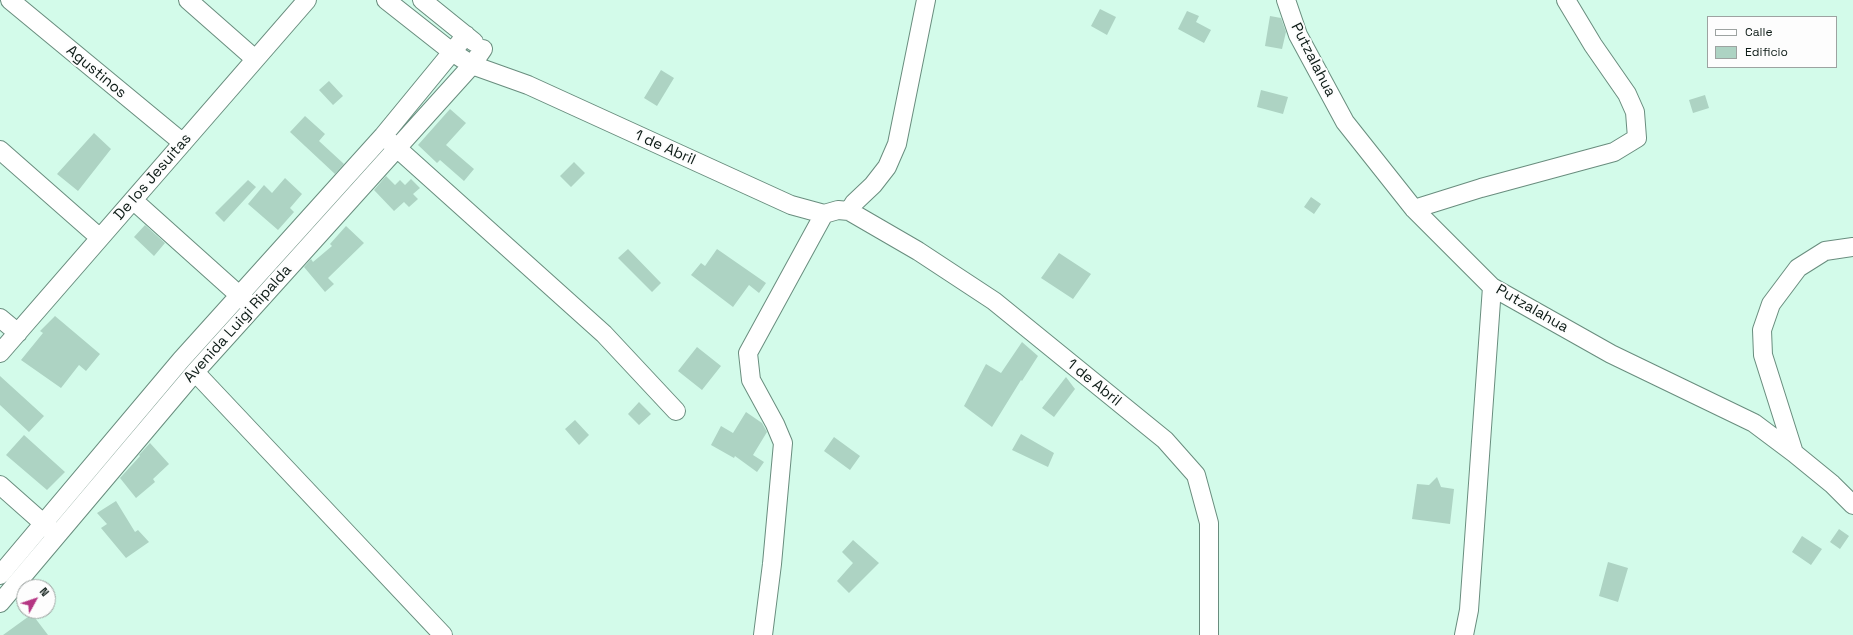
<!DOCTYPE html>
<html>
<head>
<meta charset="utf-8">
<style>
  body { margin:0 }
  #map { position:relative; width:1853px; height:635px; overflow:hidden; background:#d3fbea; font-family:"Space Grotesk",sans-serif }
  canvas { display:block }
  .legend { position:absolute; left:1707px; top:16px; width:130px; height:52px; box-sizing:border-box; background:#fdfdfd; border:1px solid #9da3a1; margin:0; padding:5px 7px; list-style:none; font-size:12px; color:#0d1b16 }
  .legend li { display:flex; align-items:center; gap:8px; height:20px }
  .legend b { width:20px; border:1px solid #9da3a1 }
  .north { position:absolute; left:16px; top:579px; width:40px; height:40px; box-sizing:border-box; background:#fdfdfd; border:1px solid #9da3a1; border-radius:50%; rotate:50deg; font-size:11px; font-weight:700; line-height:16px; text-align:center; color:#0d1b16 }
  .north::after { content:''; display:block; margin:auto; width:14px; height:18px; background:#b53683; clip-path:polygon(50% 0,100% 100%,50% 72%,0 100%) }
</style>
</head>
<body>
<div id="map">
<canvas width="1853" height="635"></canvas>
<ul class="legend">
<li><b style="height:5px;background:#fff"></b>Calle</li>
<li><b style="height:11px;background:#add3c3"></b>Edificio</li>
</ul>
<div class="north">N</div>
</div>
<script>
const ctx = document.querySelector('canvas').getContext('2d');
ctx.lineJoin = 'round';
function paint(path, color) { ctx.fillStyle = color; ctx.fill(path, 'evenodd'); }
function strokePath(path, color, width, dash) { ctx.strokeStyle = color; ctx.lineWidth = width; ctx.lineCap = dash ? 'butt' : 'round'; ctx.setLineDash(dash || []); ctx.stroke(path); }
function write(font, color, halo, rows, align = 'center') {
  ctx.font = font + ' "Space Grotesk",sans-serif'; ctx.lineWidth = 4; ctx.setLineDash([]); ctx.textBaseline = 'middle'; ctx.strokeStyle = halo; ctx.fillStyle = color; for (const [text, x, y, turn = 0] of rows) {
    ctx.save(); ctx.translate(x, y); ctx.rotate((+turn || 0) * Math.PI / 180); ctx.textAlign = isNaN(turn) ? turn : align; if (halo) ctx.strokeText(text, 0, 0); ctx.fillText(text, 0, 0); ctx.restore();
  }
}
paint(new Path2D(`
  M1100 9 1116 17 1107 35 1091 26Z
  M1187 11 1199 16 1196 22 1211 30 1204 43 1178 29Z
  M1270 16 1281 18 1286 32 1282 49 1265 46Z
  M661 70 674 78 657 106 644 98Z
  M329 81 343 96 333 105 319 90Z
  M1261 90 1288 97 1283 114 1257 107Z
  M1705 95 1709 108 1693 113 1689 100Z
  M450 109 466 123 446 145 474 169 464 181 440 160 437 163 418 145Z
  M305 116 325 134 319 141 344 164 335 174 290 132Z
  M94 133 111 149 78 191 57 174Z
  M574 162 585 173 571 187 560 176Z
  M386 176 395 185 400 180 405 185 411 179 420 188 413 194 418 199 409 207 404 202 394 211 374 190Z
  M285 178 302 194 290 208 294 212 278 230 248 204 264 185 272 193Z
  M248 180 256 187 224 222 215 213Z
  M1311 197 1321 204 1314 214 1304 207Z
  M145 225 165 243 154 256 134 237Z
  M346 226 364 243 328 278 334 284 325 292 304 267 311 259 313 262 332 246 330 244Z
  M628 249 661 283 652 292 618 258Z
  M717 249 766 283 759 293 749 285 733 307 691 275 701 263 705 266Z
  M1059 253 1091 274 1073 299 1041 278Z
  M55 316 100 354 86 371 79 365 61 388 21 360 43 333 40 331Z
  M1022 342 1038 356 1022 381 1021 380 992 427 964 406 986 364 1001 373Z
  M697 347 721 366 702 390 678 371Z
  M0 376 44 416 29 432 0 405Z
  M1066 377 1075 389 1054 417 1042 408Z
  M639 402 651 414 639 425 628 414Z
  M746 412 762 423 767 432 753 455 764 462 757 472 735 456 734 458 711 445 721 426 733 433Z
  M575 420 589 435 579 445 565 429Z
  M1021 434 1054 453 1048 467 1012 450Z
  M24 435 65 472 47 490 6 455Z
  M834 437 860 456 850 470 824 451Z
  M150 443 169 464 153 479 155 482 136 498 120 478 140 456 139 455Z
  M1437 477 1441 487 1454 489 1450 524 1412 519 1417 484 1429 485Z
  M116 501 135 532 138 530 149 542 126 558 101 528 107 524 97 513Z
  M1839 529 1849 536 1840 549 1830 542Z
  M1802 536 1822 549 1811 565 1792 552Z
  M853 540 879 563 849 593 837 581 853 563 842 552Z
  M1608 562 1628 568 1618 602 1599 596Z
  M32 614 48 635H3Z`), '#add3c3');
const minor = new Path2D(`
  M10 0 183 143
  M188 0 255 59
  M386 0 452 52 472 65 528 85 791 205 824 214 838 210 849 211 854 203 873 185 887 167 897 144 926 0
  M422 0 474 42
  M1286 0 1298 35 1345 122 1414 209 1492 287 1611 354 1754 423 1794 453 1832 484 1853 505
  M388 140 604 334 676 411
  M0 150 100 238
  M133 200 249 304
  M1414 209 1481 188 1614 152 1637 138 1635 112 1627 94 1593 45 1566 0
  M849 211 918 251 994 301 1165 440 1196 475 1209 523V635
  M0 318 18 333
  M0 353 307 0
  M195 372 443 635
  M1794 453 1763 355 1762 330 1771 304 1798 268 1825 251 1853 247
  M0 485 52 531
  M0 575 181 360 383 136 466 35
  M0 603 195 372 472 65 483 49
  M763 635 772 564 783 443 775 424 751 380 748 353 824 214
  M1464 635 1469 610 1492 287`);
strokePath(minor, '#698d7e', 20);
strokePath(minor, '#fff', 18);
write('15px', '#0d1b16', '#fdfdfd', [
  ["Putzalahua",1313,60,63],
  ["Agustinos",96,72,40],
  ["1 de Abril",665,148,24],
  ["De los Jesuitas",153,177,-49],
  ["Putzalahua",1532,309,30],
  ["Avenida Luigi Ripalda",238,324,-48],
  ["1 de Abril",1094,383,39]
]);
</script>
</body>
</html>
